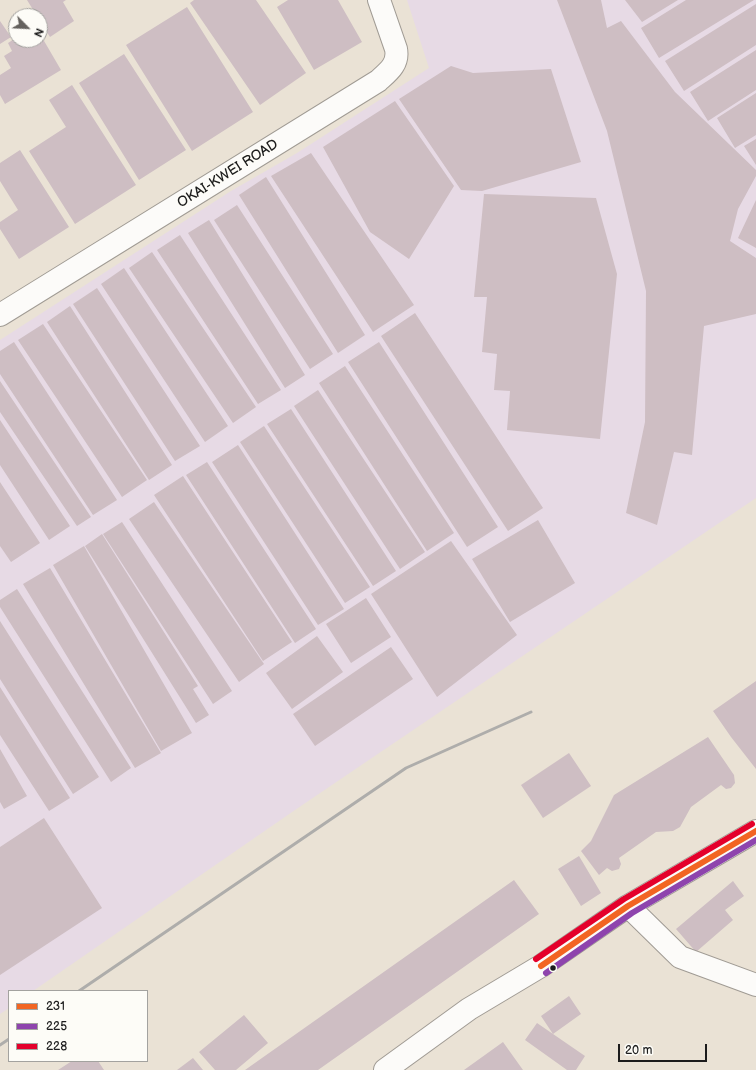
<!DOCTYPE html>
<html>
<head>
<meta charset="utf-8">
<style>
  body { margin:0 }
  #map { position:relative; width:756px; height:1070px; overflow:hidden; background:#eae2d5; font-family:"Balsamiq Sans",sans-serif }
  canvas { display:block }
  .legend { position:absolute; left:8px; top:990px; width:140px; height:72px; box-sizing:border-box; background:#fdfcf7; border:1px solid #a3a29f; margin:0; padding:5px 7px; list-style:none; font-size:12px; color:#1c1c1c }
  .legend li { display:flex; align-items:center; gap:8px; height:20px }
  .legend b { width:20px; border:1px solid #a3a29f }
  .north { position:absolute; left:8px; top:8px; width:40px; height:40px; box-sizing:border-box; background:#fdfcf7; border:1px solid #a3a29f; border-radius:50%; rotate:114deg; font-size:11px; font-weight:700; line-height:16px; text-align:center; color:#1c1c1c }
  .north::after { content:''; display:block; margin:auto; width:14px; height:18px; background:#64615d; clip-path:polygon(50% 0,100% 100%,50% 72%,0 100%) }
  .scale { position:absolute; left:618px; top:1044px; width:89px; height:18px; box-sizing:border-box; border:2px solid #1c1c1c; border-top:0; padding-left:5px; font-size:12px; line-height:14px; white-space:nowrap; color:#1c1c1c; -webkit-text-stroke:3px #fdfcf7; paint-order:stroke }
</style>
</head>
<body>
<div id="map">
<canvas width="756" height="1070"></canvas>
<ul class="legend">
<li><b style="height:5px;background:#f26522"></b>231</li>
<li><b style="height:5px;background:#8e44ad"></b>225</li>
<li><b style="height:5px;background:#e4002b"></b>228</li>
</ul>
<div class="north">N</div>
<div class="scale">20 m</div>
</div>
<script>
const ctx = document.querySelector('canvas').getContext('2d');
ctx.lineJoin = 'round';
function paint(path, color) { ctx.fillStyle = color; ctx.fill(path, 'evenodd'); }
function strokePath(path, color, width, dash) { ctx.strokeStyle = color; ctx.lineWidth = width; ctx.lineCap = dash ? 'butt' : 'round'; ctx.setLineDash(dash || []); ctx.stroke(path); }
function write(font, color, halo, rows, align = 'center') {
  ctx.font = font + ' "Balsamiq Sans",sans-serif'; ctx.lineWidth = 3; ctx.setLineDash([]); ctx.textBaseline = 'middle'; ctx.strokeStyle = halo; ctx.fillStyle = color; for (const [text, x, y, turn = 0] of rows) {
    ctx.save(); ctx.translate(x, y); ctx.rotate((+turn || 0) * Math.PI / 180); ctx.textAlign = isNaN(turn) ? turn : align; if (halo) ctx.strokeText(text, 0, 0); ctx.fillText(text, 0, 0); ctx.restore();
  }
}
paint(new Path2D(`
  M407 0H756V498L295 810 33 991H9V1008L0 1014V340L231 191 297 153 429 68Z`), '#e7dae5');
paint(new Path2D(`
  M27 0H66L63 2 74 21 50 37 40 21V16H37Z
  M194 0H256L306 73 260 105 190 3Z
  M288 0H338L362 42 314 70 277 7Z
  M557 0H601L607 28 621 21 675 92 756 170V176L738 209 730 241 756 258V314L704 326 692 455 674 452 657 525 626 513 645 422 646 291 607 131Z
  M625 0H678L642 22Z
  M686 0H754L659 58 641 28Z
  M756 4V45L684 91 665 61Z
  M187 7 253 112 192 151 126 45Z
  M0 21 11 37 0 44Z
  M40 34 61 70 5 104 0 95V75L11 68 4 56 12 51 8 43 16 38V40H40Z
  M756 50V90L708 121 690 92Z
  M124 54 186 150 139 180 79 83Z
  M451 66 473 73 551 69 581 162 482 191 461 190 399 99Z
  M72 85 136 185 75 224 29 151 66 127 49 100Z
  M756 93V135L735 148 717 118Z
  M395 101 454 186 409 259 370 232 323 147Z
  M756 139V165L744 146Z
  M20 150 69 227 19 259 0 229V222L18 210 0 181V163Z
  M311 153 414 305 373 332 271 176Z
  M266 177 365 335 338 353 239 195Z
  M484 194 596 198 617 274 600 439 507 430 510 391 494 390 497 354 482 352 487 297H474Z
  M756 200V248L738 238Z
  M237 205 333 354 310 369 214 220Z
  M209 220 305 375 285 388 188 233Z
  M180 235 281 390 258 404 157 250Z
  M152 252 256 407 233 423 129 268Z
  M124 268 228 426 205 442 101 284Z
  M97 288 200 446 175 461 73 304Z
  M70 306 172 465 149 480 47 322Z
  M415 313 543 508 508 531 381 336Z
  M43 324 147 480 122 497 18 340Z
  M14 342 117 500 93 515 0 374V351Z
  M379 342 498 527 467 547 348 362Z
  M345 366 454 533 427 551 319 383Z
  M0 381 91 517 77 526 0 412Z
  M318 390 425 552 400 569 294 406Z
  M291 409 396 571 373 586 267 424Z
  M0 420 70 526 49 540 0 465Z
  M264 426 370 587 345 603 240 442Z
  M238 445 344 609 318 625 212 462Z
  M207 462 316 629 295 643 186 475Z
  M183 476 292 642 263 661 154 495Z
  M0 482 40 543 11 562 0 546Z
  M154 502 264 664 239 682 129 519Z
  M538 520 575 583 510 622 472 559Z
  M122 522 232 691 213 704 103 534Z
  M102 534 198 686 193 689 209 715 196 723 85 546Z
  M451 541 517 635 437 697 371 594Z
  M84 546 192 733 161 751 53 565Z
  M50 568 161 753 135 768 23 584Z
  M17 589 131 768 111 782 0 607V600Z
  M366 598 391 637 351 663 326 624Z
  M0 621 99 777 73 794 0 679Z
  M317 636 343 672 292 709 266 673Z
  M391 647 413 679 315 746 293 714Z
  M756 681V769L731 737 713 711Z
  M0 687 70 798 49 811 0 735Z
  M708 737 734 775 735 783 731 788 726 789 721 785 691 807 680 827 673 831 656 832 619 858 621 864 619 869 612 871 607 868 599 875 581 851 591 841 614 795Z
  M0 749 27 796 4 809 0 802Z
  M569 753 591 786 543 818 521 785Z
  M44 818 102 908 0 975V847Z
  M579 856 601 893 581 906 558 869Z
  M514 880 539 914 318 1070H245Z
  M733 881 744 896 725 910 733 920 696 952 676 929Z
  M569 996 581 1014 553 1034 541 1016Z
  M244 1015 268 1043 236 1070H215L199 1052Z
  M537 1023 585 1056 576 1070H567L525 1040Z
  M503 1042 523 1070H464Z
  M193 1058 203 1070H177Z
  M72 1061H98L104 1070H58Z`), '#cebec3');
const minor = new Path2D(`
  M0 315 378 81C388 72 399 64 396 49L379 0
  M628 906 680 957 756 985
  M385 1070 469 1009 541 966 628 906 756 831`);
strokePath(minor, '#a09b94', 24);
strokePath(minor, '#fcfbf9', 22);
strokePath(new Path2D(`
  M79 991 406 768 531 712
  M0 1045 9 1039`), '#aeadab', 3);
strokePath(new Path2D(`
  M541 966 628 906 756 831`), '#f26522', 6);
strokePath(new Path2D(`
  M546 973 632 913 756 840`), '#8e44ad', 6);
strokePath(new Path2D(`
  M536 959 624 899 752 824`), '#e4002b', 6);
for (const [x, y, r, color] of [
  [553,968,3.5,"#1c1c1c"]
]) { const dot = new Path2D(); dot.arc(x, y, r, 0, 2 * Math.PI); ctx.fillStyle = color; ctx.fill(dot); strokePath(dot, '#fdfcf7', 1.5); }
write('14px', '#1c1c1c', '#fdfcf7', [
  ["OKAI-KWEI ROAD",228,174,-32]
]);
</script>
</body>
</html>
